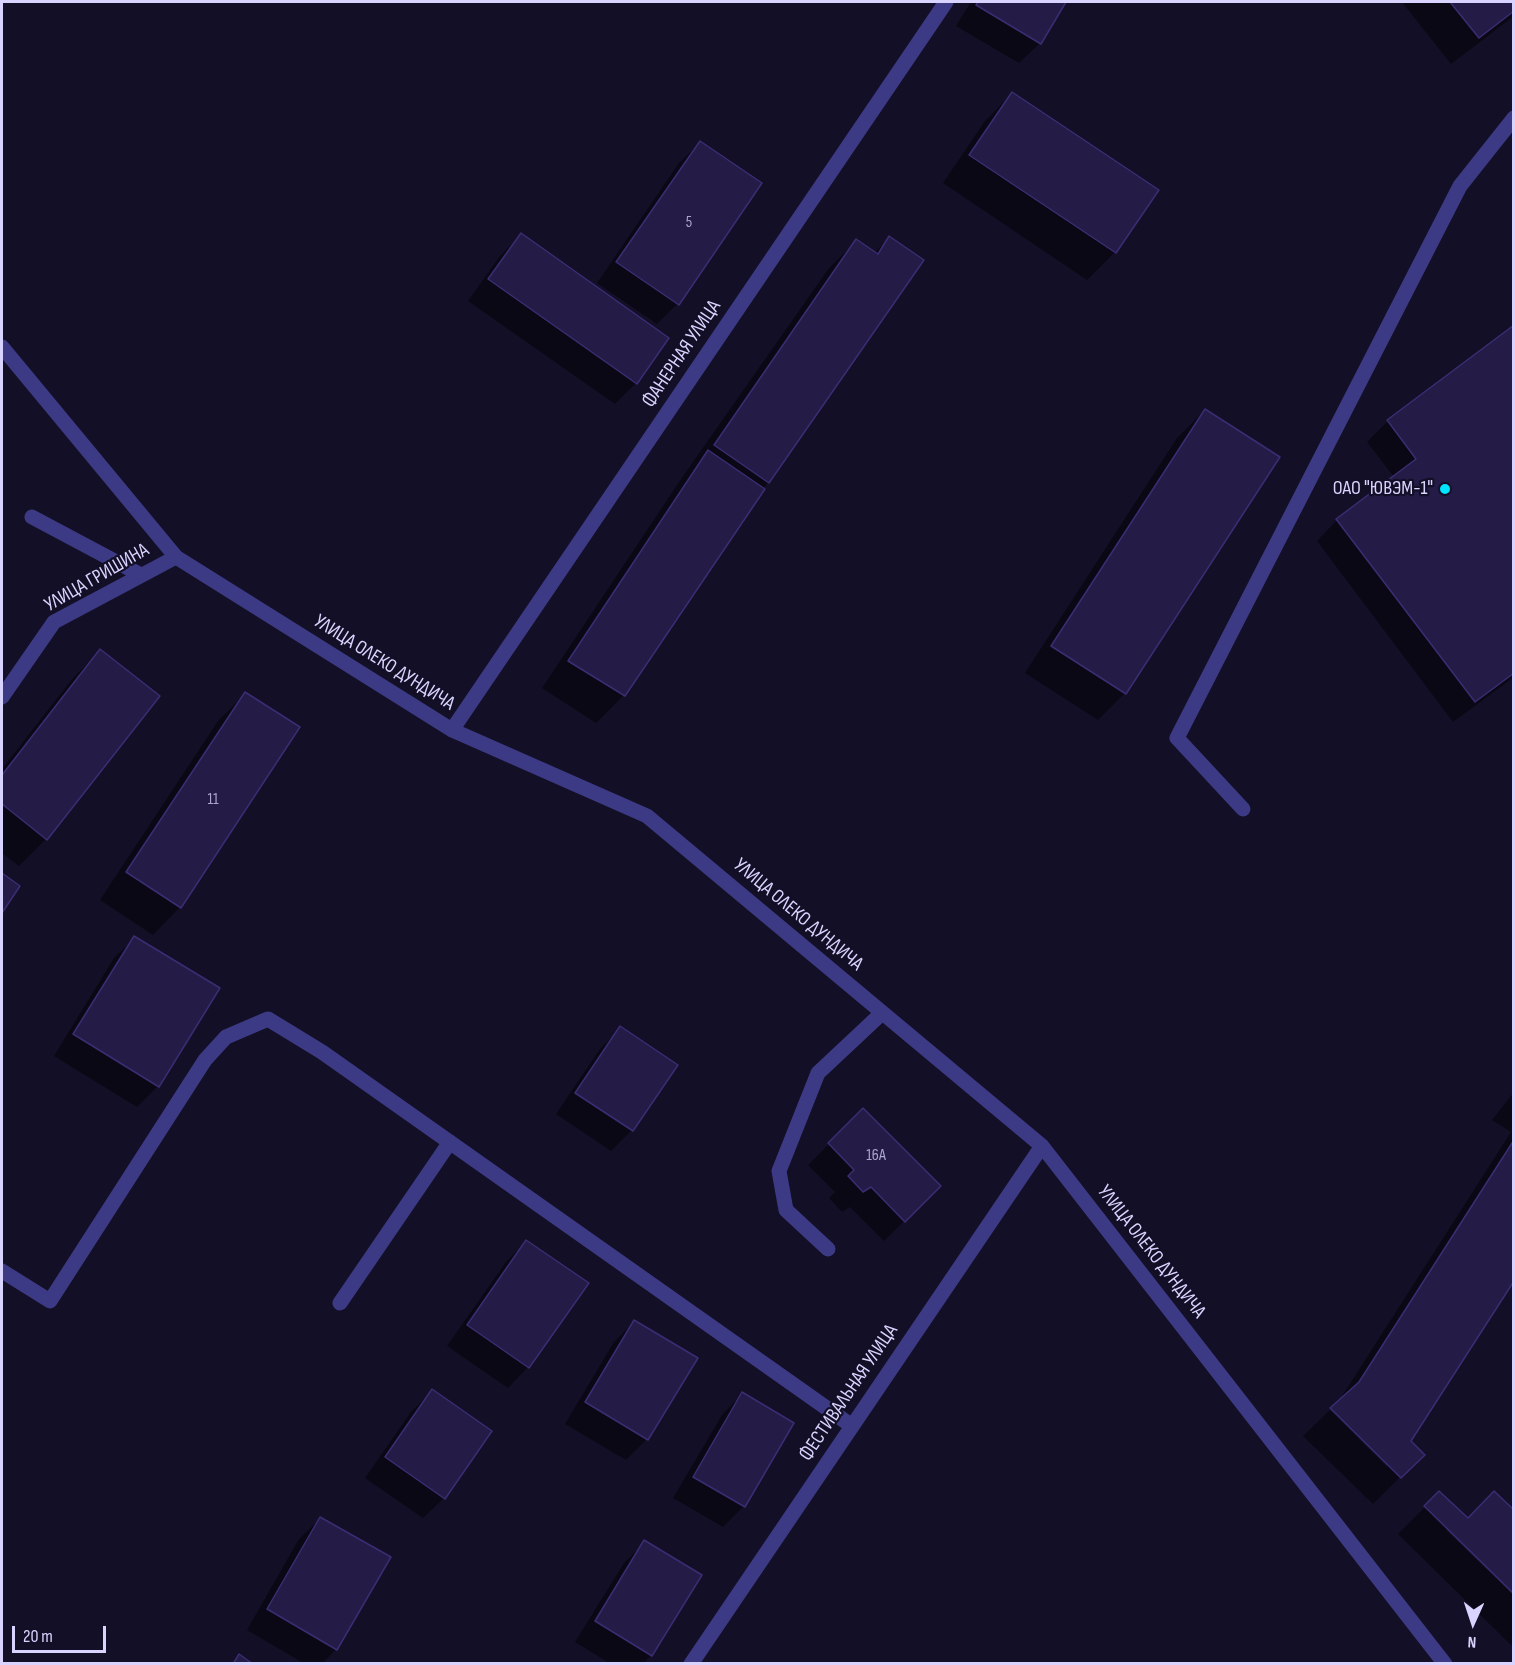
<!DOCTYPE html>
<html>
<head>
<meta charset="utf-8">
<style>
  body { margin:0 }
  #map { position:relative; width:1515px; height:1665px; overflow:hidden; background:#130f26; font-family:"Sofia Sans Condensed",sans-serif }
  canvas { display:block }
  .frame { position:absolute; inset:0; border:3px solid #d9d4ff; pointer-events:none }
  .north { position:absolute; left:1443px; top:1593px; width:60px; height:60px; -webkit-text-stroke:4px #130f26; paint-order:stroke; rotate:183deg; font-size:16px; font-weight:700; line-height:24px; text-align:center; color:#d9d4ff }
  .north::after { content:''; display:block; margin:auto; width:21px; height:27px; background:#d9d4ff; clip-path:polygon(50% 0,100% 100%,50% 72%,0 100%) }
  .scale { position:absolute; left:12px; top:1626px; width:94px; height:27px; box-sizing:border-box; border:3px solid #d9d4ff; border-top:0; padding-left:8px; font-size:18px; line-height:21px; white-space:nowrap; color:#d9d4ff; -webkit-text-stroke:4px #130f26; paint-order:stroke }
</style>
</head>
<body>
<div id="map">
<canvas width="1515" height="1665"></canvas>
<div class="frame"></div>
<div class="north">N</div>
<div class="scale">20 m</div>
</div>
<script>
const ctx = document.querySelector('canvas').getContext('2d');
ctx.lineJoin = 'round';
function paint(path, color) { ctx.fillStyle = color; ctx.fill(path, 'evenodd'); }
function strokePath(path, color, width, dash) { ctx.strokeStyle = color; ctx.lineWidth = width; ctx.lineCap = dash ? 'butt' : 'round'; ctx.setLineDash(dash || []); ctx.stroke(path); }
function write(font, color, halo, rows, align = 'center') {
  ctx.font = font + ' "Sofia Sans Condensed",sans-serif'; ctx.lineWidth = 4.5; ctx.setLineDash([]); ctx.textBaseline = 'middle'; ctx.strokeStyle = halo; ctx.fillStyle = color; for (const [text, x, y, turn = 0] of rows) {
    ctx.save(); ctx.translate(x, y); ctx.rotate((+turn || 0) * Math.PI / 180); ctx.textAlign = isNaN(turn) ? turn : align; if (halo) ctx.strokeText(text, 0, 0); ctx.fillText(text, 0, 0); ctx.restore();
  }
}
paint(new Path2D(`
  M971 2H1064L1040 43 1019 63 956 26Z
  M1402 2H1514V16L1451 64Z
  M1012 94 1157 191 1115 252 1087 280 943 183 985 121Z
  M700 143 677 304 657 324 597 283 679 163Z
  M521 235 636 383 615 404 468 301 500 256Z
  M890 238 768 482 624 695 596 723 542 688 681 479 829 268 857 241 874 253Z
  M1514 327V677L1453 722 1317 541 1337 520 1394 477 1367 442 1388 421Z
  M1205 410 1125 693 1098 720 1025 673 1177 438Z
  M100 651 46 839 19 866 2 853V769L73 678Z
  M245 694 180 907 153 935 100 900 218 721Z
  M135 938 158 1086 137 1107 54 1056 114 958Z
  M621 1028 675 1065 632 1130 611 1151 556 1114 600 1049Z
  M1514 1092V1279L1409 1441 1422 1455 1373 1504 1303 1436 1330 1410 1387 1467V1463L1337 1404 1511 1132 1492 1120Z
  M863 1110 939 1186 884 1241 850 1207 842 1212 829 1198 835 1192 808 1165Z
  M527 1241 528 1367 508 1388 447 1346 506 1262Z
  M634 1322 647 1439 626 1460 565 1424 614 1342Z
  M432 1391 444 1498 423 1518 365 1478 411 1412Z
  M742 1394 744 1506 723 1527 673 1498 722 1415Z
  M1439 1493 1467 1520 1514 1512 1446 1530 1514 1596V1648L1398 1534Z
  M320 1519 336 1649 322 1664H305L247 1630 299 1539Z
  M645 1542 651 1655 643 1664H611L575 1642 624 1563Z`), '#0007');
const building = new Path2D(`
  M978 2H1066L1041 44 976 5Z
  M1450 2H1514V11L1479 38Z
  M1012 92 1159 190 1116 253 969 155Z
  M700 141 762 183 679 305 616 262Z
  M521 233 669 338 637 384 488 279Z
  M889 236 924 260 769 483 714 445 856 239 878 254Z
  M1514 325V673L1475 702 1336 519 1416 459 1387 420Z
  M1205 409 1280 457 1126 694 1051 646Z
  M708 450 765 489 625 696 568 661Z
  M100 649 160 696 47 840 2 804V775Z
  M245 692 300 727 181 908 126 872Z
  M2 873 20 886 2 913Z
  M134 936 220 988 159 1087 73 1034Z
  M620 1026 678 1065 633 1131 575 1093Z
  M863 1108 941 1186 905 1222 871 1187 863 1192 848 1176 854 1170 828 1143Z
  M1514 1140V1281L1411 1441 1425 1455 1401 1478 1330 1408 1359 1382Z
  M526 1240 589 1283 529 1368 467 1325Z
  M634 1320 698 1358 648 1440 585 1402Z
  M432 1389 492 1431 445 1499 385 1457Z
  M742 1392 794 1423 745 1507 693 1477Z
  M1439 1491 1468 1518 1494 1491 1514 1510V1594L1424 1506Z
  M320 1517 391 1557 337 1650 267 1609Z
  M644 1540 702 1575 652 1656 595 1621Z
  M239 1654 253 1664H233Z`);
paint(building, '#241b47');
strokePath(building, '#3b2d73', 1.5);
strokePath(new Path2D(`
  M2 347 176 557 452 730 647 816 1042 1146 1445 1664
  M32 517 141 575
  M2 697 54 622 176 557
  M452 730 946 2
  M1243 809 1177 738 1460 186 1514 118
  M828 1249 786 1210 779 1171 818 1073 882 1013
  M2 1271 50 1301 205 1060 226 1037 268 1019 322 1052 852 1426
  M340 1303 450 1142
  M691 1664 1042 1146`), '#3d3a85', 15);
for (const [x, y, r, color] of [
  [1445,489,6,"#00e5ff"]
]) { const dot = new Path2D(); dot.arc(x, y, r, 0, 2 * Math.PI); ctx.fillStyle = color; ctx.fill(dot); strokePath(dot, '#130f26', 2); }
write('16px', '#aca6d1', null, [
  ["5",689,223],
  ["11",213,800],
  ["16А",876,1156]
]);
write('20px', '#d9d4ff', '#130f26', [
  ["ФАНЕРНАЯ УЛИЦА",682,354,-56],
  ["УЛИЦА ГРИШИНА",97,578,-30],
  ["УЛИЦА ОЛЕКО ДУНДИЧА",384,663,32],
  ["УЛИЦА ОЛЕКО ДУНДИЧА",798,915,40],
  ["УЛИЦА ОЛЕКО ДУНДИЧА",1151,1252,52],
  ["ФЕСТИВАЛЬНАЯ УЛИЦА",849,1393,-56]
]);
write('20px', '#d9d4ff', '#130f26', [
  ["ОАО \"ЮВЭМ-1\"",1433,489]
], 'right');
</script>
</body>
</html>
